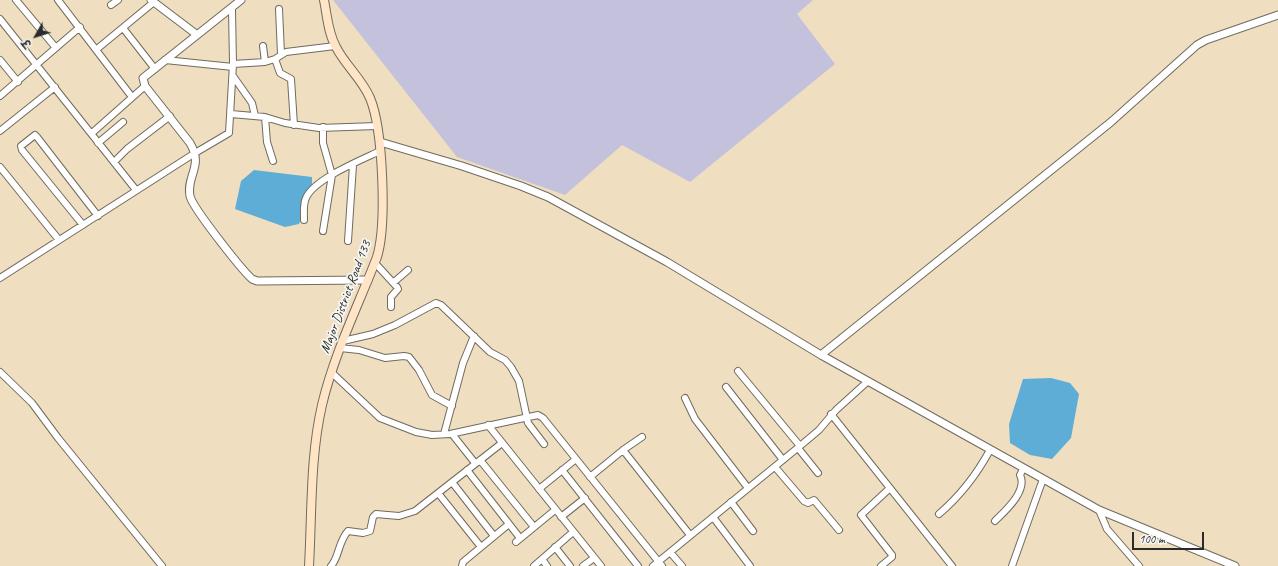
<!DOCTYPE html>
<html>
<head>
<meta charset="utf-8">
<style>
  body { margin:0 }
  #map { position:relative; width:1278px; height:566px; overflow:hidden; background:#efdfc0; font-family:Caveat,"Playpen Sans Deva",sans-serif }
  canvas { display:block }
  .north { position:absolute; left:16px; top:16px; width:40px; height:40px; -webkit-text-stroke:3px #f6f6f2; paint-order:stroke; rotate:231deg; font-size:11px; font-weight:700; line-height:16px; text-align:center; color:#2b2b2b }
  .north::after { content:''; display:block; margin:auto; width:14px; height:18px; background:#2b2b2b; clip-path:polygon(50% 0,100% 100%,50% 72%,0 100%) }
  .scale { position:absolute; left:1132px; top:532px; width:72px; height:18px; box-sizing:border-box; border:2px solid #2b2b2b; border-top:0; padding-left:5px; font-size:12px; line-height:14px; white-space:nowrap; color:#2b2b2b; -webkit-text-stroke:3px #f6f6f2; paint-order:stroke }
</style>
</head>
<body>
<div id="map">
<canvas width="1278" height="566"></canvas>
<div class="north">उ</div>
<div class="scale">100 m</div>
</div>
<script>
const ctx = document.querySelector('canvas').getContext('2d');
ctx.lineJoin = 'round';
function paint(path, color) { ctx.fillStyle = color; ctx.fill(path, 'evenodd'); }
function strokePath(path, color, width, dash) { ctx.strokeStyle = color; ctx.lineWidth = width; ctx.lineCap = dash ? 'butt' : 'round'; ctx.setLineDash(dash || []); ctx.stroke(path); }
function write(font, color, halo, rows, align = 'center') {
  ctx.font = font + ' Caveat,sans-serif'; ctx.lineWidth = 3.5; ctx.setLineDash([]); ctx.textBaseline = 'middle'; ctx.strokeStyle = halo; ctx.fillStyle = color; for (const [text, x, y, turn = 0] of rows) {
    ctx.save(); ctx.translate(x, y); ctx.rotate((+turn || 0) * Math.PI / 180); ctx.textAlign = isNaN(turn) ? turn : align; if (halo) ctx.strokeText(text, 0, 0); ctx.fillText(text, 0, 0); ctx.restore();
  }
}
paint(new Path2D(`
  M333 0H813L797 14 835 64 690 182 622 145 565 195 457 157Z`), '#c3c1db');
paint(new Path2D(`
  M254 170 312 177V189L299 224 285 227 235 209 241 181Z
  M1051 378 1070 383 1079 394 1071 438 1052 459 1030 455 1010 443 1009 424 1023 379Z`), '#5dadd7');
const minor = new Path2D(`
  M16 0 56 48
  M58 0 132 97
  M111 5 118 0
  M279 9 281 54
  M0 19 136 190
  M123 28 155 69
  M263 46 265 62
  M97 49 154 2
  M275 59 280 73 291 79 294 125
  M0 60 18 82
  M165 60 233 67
  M233 64 265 62 275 59 286 52 335 46
  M233 76 252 103 255 116
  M0 96 80 27
  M231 114 265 117 267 142 273 161
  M265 117 285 123 319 128 377 126
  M0 131 55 87
  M92 133 145 86
  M98 143 123 122
  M114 162 127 149 170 116
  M0 167 59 240
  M304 220C304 213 303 204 306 198 314 179 361 160 380 151
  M83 225 22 150 21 146 35 135 37 137 98 216
  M323 231 332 175 323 143V127
  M348 241 353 165
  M375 263 397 287 398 289 391 297V307
  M0 278 195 153 229 133 233 64 232 10
  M394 282 408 270
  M343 341 373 334 395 325 436 303 441 305 490 352 505 360 511 367 519 381 528 423 544 444
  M340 348 359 350 385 358 404 356 409 357 419 370 432 395 452 406
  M738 371 800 446
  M0 372 32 403 58 438 162 566
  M331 372 380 418 416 432 432 435 450 434 538 415 543 418 576 459
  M726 387 783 460
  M685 398 695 419 748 488
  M831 414 952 566
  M488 425 601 566
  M444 434 463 363 474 336
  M452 434 475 463
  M798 448 818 473
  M623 450 690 535
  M480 460 534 527
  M775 467 804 501 808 503 814 500 839 530
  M467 470 520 538
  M562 470 638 566
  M590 477 623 450 642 437
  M452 482 494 536
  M539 489 576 459 662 566
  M438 493 481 547
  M731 502 753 531
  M1099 510 1107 529 1139 566
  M939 514C960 496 977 474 990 450
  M561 517 585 498
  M713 517 750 566
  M995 521C1005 511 1028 491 1020 475L1023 469
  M516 542 555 510
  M555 547 570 566
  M670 552 682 566
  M542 559 547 566
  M331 566C339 558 338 542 348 531L363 533 370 531 373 517 376 514 399 516 415 511 502 443
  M462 566 463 562 509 524
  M534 566 573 532
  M583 566 594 558
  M653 566 800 446 819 430 836 410 867 382
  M881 566 892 557V555L861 515 890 488
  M1012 566 1043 479`);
const tertiary = new Path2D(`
  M151 0 196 34
  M241 0 143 78 145 86 190 143C204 167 186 175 190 196 192 207 241 269 252 279L257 281 368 280
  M380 142 462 166 521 186 548 197 667 262 821 355 1099 510 1235 566
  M821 355 1111 122 1197 45 1206 40 1278 15`);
const secondary = new Path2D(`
  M309 566C312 513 310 457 322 405 334 354 358 306 377 257 387 224 383 129 370 98 362 79 345 65 336 47 328 33 327 15 324 0`);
strokePath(minor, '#706a5f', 8);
strokePath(tertiary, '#706a5f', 9);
strokePath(secondary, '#706a5f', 10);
strokePath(minor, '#fff', 6);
strokePath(tertiary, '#fff', 7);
strokePath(secondary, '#ffe4c6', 8);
write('14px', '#2b2b2b', '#f6f6f2', [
  ["Major District Road 133",346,297,-69]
]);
</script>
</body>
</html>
